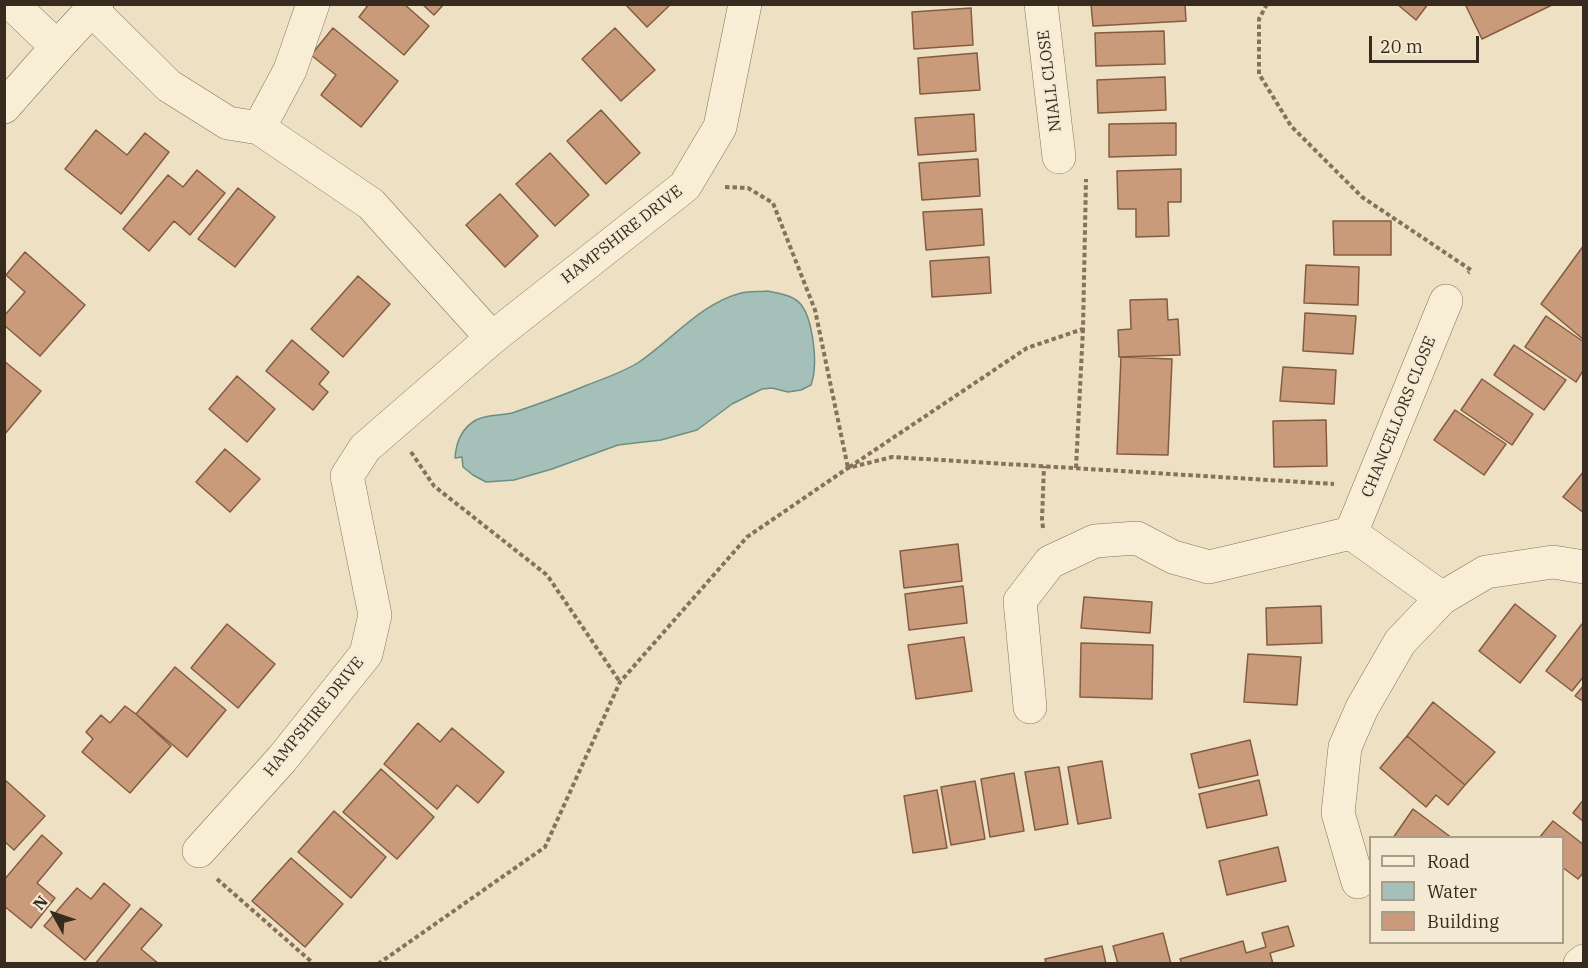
<!DOCTYPE html>
<html>
<head>
<meta charset="utf-8">
<style>
  body { margin:0 }
  #map { position:relative; width:1588px; height:968px; overflow:hidden; background:#ede0c3; font-family:"IBM Plex Serif",serif }
  canvas { display:block }
  .frame { position:absolute; inset:0; border:6px solid #372a1e; pointer-events:none }
  .legend { position:absolute; left:1369px; top:836px; width:195px; height:108px; box-sizing:border-box; background:#f4ead3; border:2px solid #a89d8b; margin:0; padding:8px 10px; list-style:none; font-size:18px; color:#372a1e }
  .legend li { display:flex; align-items:center; gap:12px; height:30px }
  .legend b { width:30px; border:2px solid #a89d8b }
  .north { position:absolute; left:24px; top:884px; width:60px; height:60px; -webkit-text-stroke:4px #f4ead3; paint-order:stroke; rotate:310deg; font-size:16px; font-weight:700; line-height:24px; text-align:center; color:#372a1e }
  .north::after { content:''; display:block; margin:auto; width:21px; height:27px; background:#372a1e; clip-path:polygon(50% 0,100% 100%,50% 72%,0 100%) }
  .scale { position:absolute; left:1369px; top:36px; width:110px; height:27px; box-sizing:border-box; border:3px solid #372a1e; border-top:0; padding-left:8px; font-size:18px; line-height:21px; white-space:nowrap; color:#372a1e; -webkit-text-stroke:4px #f4ead3; paint-order:stroke }
</style>
</head>
<body>
<div id="map">
<canvas width="1588" height="968"></canvas>
<div class="frame"></div>
<ul class="legend">
<li><b style="height:8px;background:#f8eed6"></b>Road</li>
<li><b style="height:16px;background:#a5c0b8"></b>Water</li>
<li><b style="height:16px;background:#ca9b7a"></b>Building</li>
</ul>
<div class="north">N</div>
<div class="scale">20 m</div>
</div>
<script>
const ctx = document.querySelector('canvas').getContext('2d');
ctx.lineJoin = 'round';
function paint(path, color) { ctx.fillStyle = color; ctx.fill(path, 'evenodd'); }
function strokePath(path, color, width, dash) { ctx.strokeStyle = color; ctx.lineWidth = width; ctx.lineCap = dash ? 'butt' : 'round'; ctx.setLineDash(dash || []); ctx.stroke(path); }
function write(font, color, halo, rows, align = 'center') {
  ctx.font = font + ' "IBM Plex Serif",serif'; ctx.lineWidth = 4.5; ctx.setLineDash([]); ctx.textBaseline = 'middle'; ctx.strokeStyle = halo; ctx.fillStyle = color; for (const [text, x, y, turn = 0] of rows) {
    ctx.save(); ctx.translate(x, y); ctx.rotate((+turn || 0) * Math.PI / 180); ctx.textAlign = isNaN(turn) ? turn : align; if (halo) ctx.strokeText(text, 0, 0); ctx.fillText(text, 0, 0); ctx.restore();
  }
}
const water = new Path2D(`
  M768 291C780 294 795 295 802 306 812 319 816 355 814 371 814 376 812 381 811 385L801 390 788 392 772 388 762 389 732 404 697 430 661 440 618 445 552 469 514 480 486 482 473 475 463 467 462 457 455 458C456 443 462 428 476 420 487 414 500 416 512 413 536 405 561 396 585 386 602 379 624 372 639 362 673 339 700 304 741 293 749 291 760 292 768 291Z`);
paint(water, '#a5c0b8');
strokePath(water, '#6c8e85', 1.5);
const building = new Path2D(`
  M369 4H404L429 26 404 55 359 17Z
  M422 4H444L434 15Z
  M625 4H671L647 27Z
  M1091 4H1185L1186 21 1093 26Z
  M1397 4H1428L1416 20Z
  M1465 4H1554L1482 39Z
  M971 8 973 45 914 49 912 12Z
  M333 28 398 81 361 127 321 95 336 75 311 55Z
  M615 28 655 70 621 101 582 59Z
  M1164 31 1165 64 1096 66 1095 33Z
  M977 53 980 90 920 94 918 58Z
  M1165 77 1166 110 1098 113 1097 80Z
  M601 110 640 153 606 184 567 141Z
  M974 114 976 151 918 155 915 118Z
  M1176 123V155L1109 157V124Z
  M96 130 127 155 145 133 169 152 121 214 65 169Z
  M550 153 589 195 555 226 516 184Z
  M978 159 980 196 922 200 919 163Z
  M1181 169V202H1168L1169 236 1136 237V209H1118L1117 171Z
  M197 170 225 193 190 235 174 221 149 251 123 229 168 175 183 187Z
  M238 188 275 217 235 267 198 239Z
  M500 194 538 236 505 267 466 225Z
  M982 209 984 245 926 250 923 212Z
  M1333 221H1391V255H1334Z
  M1584 245V340L1541 304Z
  M25 252 85 305 40 356 4 325V316L25 292 6 275Z
  M989 257 991 293 932 297 930 261Z
  M1306 265 1359 267 1358 305 1304 303Z
  M358 276 390 304 343 357 311 329Z
  M1167 299 1168 320 1178 319 1180 355 1119 357 1118 330 1131 329 1130 300Z
  M1305 313 1356 316 1353 354 1303 351Z
  M1546 316 1584 342V369L1576 382 1525 347Z
  M292 340 329 372 319 384 328 392 313 410 266 371Z
  M1514 345 1566 380 1544 410 1494 375Z
  M1121 357 1172 359 1168 455 1117 454Z
  M4 361 41 391 4 435Z
  M1283 367 1336 370 1334 404 1280 401Z
  M237 376 275 409 247 442 209 409Z
  M1482 379 1533 414 1512 445 1461 410Z
  M1455 410 1506 444 1484 475 1434 440Z
  M1326 420 1327 466 1274 467 1273 421Z
  M225 449 260 479 230 512 196 482Z
  M1584 471V513L1563 497Z
  M958 544 962 581 904 588 900 551Z
  M963 586 967 623 909 630 905 594Z
  M1084 597 1152 602 1150 633 1081 628Z
  M1515 604 1556 636 1520 683 1479 651Z
  M1321 606 1322 643 1267 645 1266 608Z
  M227 624 275 664 238 708 191 668Z
  M1582 624 1584 625V676L1572 691 1546 671Z
  M964 637 972 691 916 699 908 645Z
  M1081 643 1153 645 1152 699 1080 697Z
  M1248 654 1301 657 1297 705 1244 702Z
  M175 667 226 710 187 757 136 714Z
  M1584 685V702L1575 696Z
  M1433 702 1495 752 1465 785 1407 736Z
  M125 706 136 714 171 746 130 793 82 752 93 739 86 732 101 715 110 723Z
  M418 723 440 742 452 728 504 772 478 803 457 785 437 809 384 764Z
  M1407 736 1465 785 1448 805 1436 795 1426 807 1380 768Z
  M1250 740 1258 775 1199 788 1191 754Z
  M1102 761 1111 818 1078 824 1068 767Z
  M1059 767 1068 824 1035 830 1025 772Z
  M381 769 434 817 397 859 343 812Z
  M1014 773 1024 831 990 837 981 779Z
  M4 779 45 816 14 850 4 841Z
  M1259 780 1267 815 1207 828 1199 794Z
  M975 781 985 839 951 845 941 787Z
  M937 790 947 848 913 853 904 796Z
  M1584 799V822L1573 813Z
  M1413 809 1452 838H1393Z
  M334 811 386 857 351 898 298 852Z
  M1553 821 1584 845V872L1578 879 1562 867V838H1539Z
  M42 835 62 853 37 883 55 898 31 928 4 906V880Z
  M1278 847 1286 881 1227 895 1219 861Z
  M291 858 343 904 305 947 252 901Z
  M104 883 130 905 85 960 44 926 77 888 91 899Z
  M141 908 162 925 141 949 159 964H95Z
  M1288 926 1294 946 1270 953 1273 964H1182L1180 959 1243 941 1246 953 1266 947 1262 933Z
  M1163 933 1171 964H1118L1113 946Z
  M1102 946 1106 964H1046L1045 959Z`);
paint(building, '#ca9b7a');
strokePath(building, '#855c41', 1.5);
const street = new Path2D(`
  M12 4 57 47
  M1041 4 1059 157
  M92 10 169 86 228 123 259 128 371 204 492 338
  M259 128 290 70 313 4
  M1442 598 1486 572 1553 562 1584 567
  M1030 707 1020 601 1050 562 1095 541 1137 538 1173 557 1209 567 1351 533
  M199 851 282 759 366 654 375 615 347 476 365 448 492 338 685 186 720 127 745 4
  M1358 882 1338 813 1345 747 1362 708 1400 642 1442 598 1351 533 1446 301
  M1580 964 1584 961`);
const secondary = new Path2D(`
  M4 107 57 47 97 4`);
strokePath(street, '#86725b', 34);
strokePath(secondary, '#68533e', 34);
strokePath(new Path2D(`
  M1267 4 1259 19V74L1291 126 1362 197 1471 270 1468 273
  M725 187 748 188 773 203 815 310 848 468 1027 348 1083 329 1086 179
  M411 452 434 486 547 575 620 682
  M1076 468 1083 329
  M1043 528 1042 519 1044 466
  M217 879 314 964
  M378 964 545 847 620 682 747 537 848 468 892 457 1334 484`), '#86725b', 4, [4.5, 3]);
strokePath(street, '#f8eed6', 33);
strokePath(secondary, '#f8eed6', 33);
write('16px', '#372a1e', '#f4ead3', [
  ["NIALL CLOSE",1050,81,-97],
  ["HAMPSHIRE DRIVE",622,235,-38],
  ["CHANCELLORS CLOSE",1399,417,-68],
  ["HAMPSHIRE DRIVE",314,717,-51]
]);
</script>
</body>
</html>
